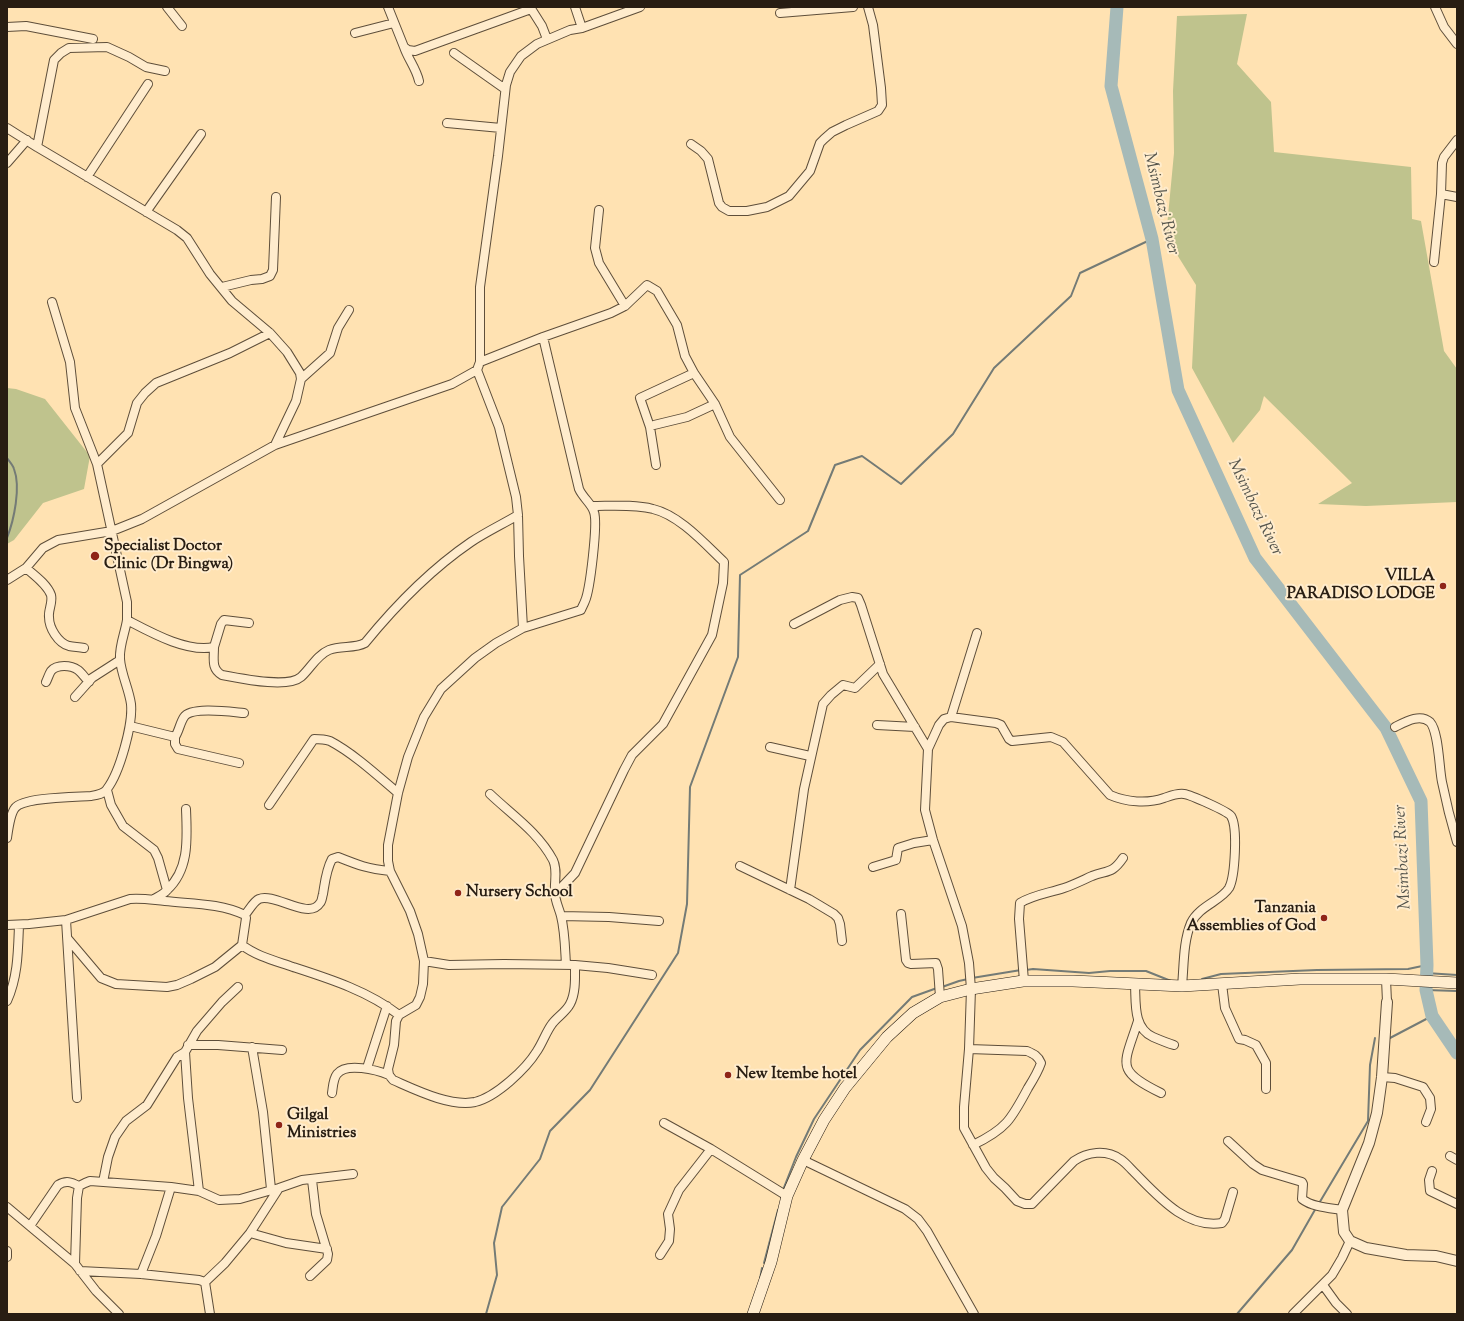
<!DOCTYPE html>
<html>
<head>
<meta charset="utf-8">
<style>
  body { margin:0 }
  #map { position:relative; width:1464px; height:1321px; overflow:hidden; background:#ffe2b2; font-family:"Sorts Mill Goudy",serif }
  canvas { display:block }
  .frame { position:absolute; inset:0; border:8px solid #281d12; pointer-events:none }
</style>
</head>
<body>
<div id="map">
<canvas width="1464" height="1321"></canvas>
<div class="frame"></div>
</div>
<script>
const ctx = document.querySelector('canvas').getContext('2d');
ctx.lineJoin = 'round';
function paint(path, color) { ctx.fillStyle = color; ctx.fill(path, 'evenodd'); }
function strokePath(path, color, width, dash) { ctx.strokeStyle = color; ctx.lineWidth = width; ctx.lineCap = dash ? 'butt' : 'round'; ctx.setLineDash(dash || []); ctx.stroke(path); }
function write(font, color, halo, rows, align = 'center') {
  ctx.font = font + ' "Sorts Mill Goudy",serif'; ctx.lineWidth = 4; ctx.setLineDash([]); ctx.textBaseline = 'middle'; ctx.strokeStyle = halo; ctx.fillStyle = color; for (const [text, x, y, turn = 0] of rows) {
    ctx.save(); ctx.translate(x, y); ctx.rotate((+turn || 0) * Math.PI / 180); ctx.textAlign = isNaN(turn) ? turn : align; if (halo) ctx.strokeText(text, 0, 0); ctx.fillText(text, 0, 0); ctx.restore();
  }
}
paint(new Path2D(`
  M1247 14 1237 64 1271 102 1274 152 1411 167 1412 219 1421 221 1444 351 1457 369V502L1366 506 1318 504 1352 483 1264 396 1260 410 1233 443 1192 368 1196 285 1166 237 1174 153 1173 91 1177 16Z
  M7 388 16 389 45 399 90 456 84 489 43 503 14 540 7 544Z`), '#bfc38d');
strokePath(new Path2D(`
  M7 458C9 461 13 465 14 469 21 487 14 520 7 538
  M1026 970 1033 969 1089 973 1110 971H1146L1171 981
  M1426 973 1457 975
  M972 978 1021 970
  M1202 979 1221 974 1317 970 1408 969 1427 965
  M942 987 959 981 968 979
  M1426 990 1457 991
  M1390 1038 1432 1016
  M783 1190 796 1157 814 1119 860 1050 912 997 937 988
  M1318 1205 1368 1121 1370 1065 1375 1038
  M764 1263 778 1210
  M760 1279 762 1268
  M486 1314 497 1275 494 1243 502 1207 540 1159 550 1131 590 1090 678 953 687 904 690 787 738 657 740 575 808 531 835 465 862 456 901 484 953 434 994 368 1071 296 1080 273 1152 239
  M1237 1314 1292 1250 1316 1208`), '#747b76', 2);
strokePath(new Path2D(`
  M1117 7 1111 86 1152 239 1178 390 1255 558 1386 728 1421 801 1427 965 1426 990 1432 1016 1457 1053`), '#a6bab8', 13);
const minor = new Path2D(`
  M167 7 182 26
  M388 7 404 47 408 50 415 51 531 9
  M530 7 542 26 547 39
  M575 7 582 28
  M1435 7 1444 27 1457 44
  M780 13 853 7
  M7 27 26 26 93 39
  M355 33 394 23
  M404 47C408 59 416 68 419 81
  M454 53 505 89
  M447 123 501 128
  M7 128 37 147 177 230 187 238 210 274 232 301 270 333 287 352 300 373 301 379 296 401 275 445
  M691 144 701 151 708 159 719 203 722 207 729 211H747L767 207 789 196 810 171 820 143 824 139 832 132 846 125 878 111 882 105 881 88 873 25 868 7
  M37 147 54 60 61 53 69 48 107 47 129 57 146 67 165 71
  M7 163 27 140
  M87 177 148 84
  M1441 194 1457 197
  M599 210 595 248 599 263 625 306
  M146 212 201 134
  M1434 262 1441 194 1442 163 1444 157 1457 140
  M222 287 251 280 262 279 270 276 273 270 276 197
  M52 302 70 362 75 408 97 464
  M543 337 579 489C583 498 592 504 594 512 598 523 590 590 585 601 584 604 582 607 581 610L523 628 496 643 475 658 441 689 424 717 408 757 398 793 388 845V861L390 871 410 911 418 934 424 961 423 984 420 997 416 1005 399 1015 396 1021 394 1045 388 1069 389 1075 393 1080C416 1090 450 1107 475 1102 496 1097 526 1069 537 1051 543 1042 546 1032 552 1024 557 1017 566 1012 570 1004 576 993 575 977 575 965
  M480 362 543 337 611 313 625 306 647 285 657 291 677 325 685 356 694 373 715 404 730 437 780 500
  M301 379 330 353 338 328 349 310
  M650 427 640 398 694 373
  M656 465 650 427 654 425 687 417 715 404
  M26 568C34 575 47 584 51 595 53 603 48 610 49 617 49 628 58 643 69 646 74 647 79 647 84 648
  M7 580 26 568 43 548 58 540 112 531 142 519 275 445 452 384 477 370
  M127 620C150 632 187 653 214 647L221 624 224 620 249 623
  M794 624 840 600 852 597 858 598 861 605 883 674 928 749
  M523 628 519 556 518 515 516 497 499 427 477 370 480 362V287L498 156 506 85 510 72 521 56 537 44 570 30 582 28 640 7
  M214 647C214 659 211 669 222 675 239 678 287 689 301 677 310 669 317 655 329 650 341 645 354 649 365 643 396 605 430 570 471 542 486 532 503 524 518 515
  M46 682C48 678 49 674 51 671 57 664 71 665 78 670 82 673 85 678 89 682
  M75 697 92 678 120 660
  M951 717 977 633
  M877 725 915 727
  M130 726 175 737C179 731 180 723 184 717 191 706 232 712 244 713
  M1395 727C1405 722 1420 713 1430 722 1439 732 1439 768 1442 782 1446 802 1451 822 1457 842
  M175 737V744L178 749 239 763
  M770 747 810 756
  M107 790 111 805 123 826 154 850 158 858 167 890
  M490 794C512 815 538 832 553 860 558 870 554 882 555 893 555 901 559 908 561 916 565 932 565 949 566 965
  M269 805 314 739C319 739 324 739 330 741 353 753 378 776 398 793
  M7 838C8 831 10 814 15 808 23 797 76 797 91 796 97 795 104 794 107 789 120 772 133 724 131 704 129 689 121 674 120 659 119 646 125 633 127 620 127 614 127 608 127 602L97 464 128 433 137 403 145 393 156 383 230 353 270 333
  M740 866 809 899 834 914 838 918 840 924 842 941
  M873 867 896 860 898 848 914 843 933 840
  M790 890 804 789 823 704 831 695 843 685 855 688 880 664
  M555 894 575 873 624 770 632 755 663 724 712 635 723 583 724 562C704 543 679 515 653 509 634 504 611 506 592 506
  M154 899C159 896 164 894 167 890 190 869 187 837 186 809
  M901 914 906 960 908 963 911 964 936 963 938 969 940 997
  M245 915C249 910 254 901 259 899 274 892 309 921 320 903 322 901 322 897 323 894 325 882 326 870 332 859L338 857C358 865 368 869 390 871
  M561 916 609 917 659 921
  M66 920 77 1098
  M7 925 29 924 66 920 130 899C143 898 153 900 165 901 192 904 220 903 245 915L246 918 242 945C256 956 276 961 293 967 330 979 368 991 399 1015
  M68 939 101 978 116 984 167 987 177 985 191 979 215 967 242 945
  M424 961 449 965 504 964 575 965 608 968 652 975
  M1386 979 1387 1002
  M1024 981 1019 919 1020 903C1033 895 1049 893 1064 888 1073 885 1083 880 1092 876 1108 870 1112 874 1123 858
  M1222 984 1225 1008 1239 1039 1245 1040 1256 1045 1266 1063V1089
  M1135 985C1136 1003 1133 1028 1153 1037 1160 1040 1167 1043 1174 1045
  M1182 986C1184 966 1183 942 1191 923 1199 906 1221 901 1229 888 1235 877 1238 827 1231 816 1227 811 1191 795 1184 794 1177 793 1170 796 1164 798 1147 804 1126 802 1110 795L1063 742 1051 737 1012 741 1009 739 1001 725 996 723 951 717 944 719 939 725 928 749 925 810 933 840 962 926 969 963 971 989 969 1049 964 1107V1128L986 1168 994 1178 1005 1188 1017 1201 1025 1204H1032L1074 1161C1087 1152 1106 1149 1120 1159 1125 1162 1129 1167 1133 1171 1157 1195 1185 1229 1222 1223L1225 1219 1233 1192
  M7 1001C18 977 18 951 19 925
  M1138 1021C1124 1065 1114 1070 1161 1093
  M188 1045H218L282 1050
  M252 1047 263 1112 271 1189
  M969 1049 1027 1051C1034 1054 1038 1056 1041 1063 1038 1072 1033 1080 1028 1088 1011 1120 1006 1129 973 1145
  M367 1068 387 1006
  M1382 1077 1395 1078 1423 1087 1430 1098 1431 1109 1426 1122
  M332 1093C333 1087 333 1079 337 1074 346 1062 377 1070 389 1075
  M664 1123 711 1149 787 1196
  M1228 1141 1253 1164 1262 1170 1302 1182 1303 1184 1302 1199C1312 1207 1329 1208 1342 1210
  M1450 1156 1457 1160
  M803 1160 905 1209 918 1219 927 1231 974 1314
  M1432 1171 1429 1180 1430 1191 1457 1204
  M103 1182 108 1157 115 1137 126 1121 147 1105 177 1057 185 1052
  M199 1191 188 1098 185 1052 197 1031 222 1002 238 987
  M7 1207 75 1264 96 1291 119 1314
  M30 1226 58 1185C66 1180 71 1182 79 1186
  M250 1233 286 1243 327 1249
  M7 1251V1257
  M660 1255 669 1241 670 1229 668 1214 679 1190 711 1149
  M75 1264 77 1198 79 1186 85 1183 90 1181 171 1187 199 1191 219 1200 240 1199 279 1188
  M80 1271 141 1274 199 1280 205 1282 210 1314
  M141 1274 156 1236 171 1187
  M310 1276 327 1260 328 1254 316 1214 312 1180
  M205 1282 225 1263 250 1233 279 1188 302 1180 353 1174
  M1323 1285 1336 1303 1347 1314
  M1293 1314 1332 1275 1342 1258 1350 1241`);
const tertiary = new Path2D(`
  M1387 1002 1382 1077 1377 1113 1369 1143 1342 1210 1344 1232 1350 1241 1366 1248 1406 1255 1436 1256 1457 1261`);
const secondary = new Path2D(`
  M753 1314 771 1262 787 1196 803 1160 824 1120 845 1088 887 1037 913 1013 940 997 971 989 1023 981H1073L1182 986 1300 979H1386L1457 983`);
strokePath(minor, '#5e4e3a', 10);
strokePath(tertiary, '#5e4e3a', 12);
strokePath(secondary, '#281d12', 12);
strokePath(minor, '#ffeccd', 8);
strokePath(tertiary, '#ffeccd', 10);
strokePath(secondary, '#ffeccd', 11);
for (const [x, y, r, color] of [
  [95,556,5,"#8f2418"],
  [1443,586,4,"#8f2418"],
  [458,893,4,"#8f2418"],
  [1324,918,4,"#8f2418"],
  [728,1075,4,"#8f2418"],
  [279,1125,4,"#8f2418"]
]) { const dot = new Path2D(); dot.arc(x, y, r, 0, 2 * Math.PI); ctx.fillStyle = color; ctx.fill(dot); strokePath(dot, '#ffeccd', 1.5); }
write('bold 16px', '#281d12', '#ffeccd', [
  ["Specialist Doctor",104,547],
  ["Clinic (Dr Bingwa)",104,565],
  ["VILLA",1435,577,"right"],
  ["PARADISO LODGE",1435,595,"right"],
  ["Nursery School",466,893],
  ["Tanzania",1316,909,"right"],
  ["Assemblies of God",1316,927,"right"],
  ["New Itembe hotel",736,1075],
  ["Gilgal",287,1116],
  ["Ministries",287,1134]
], 'left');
write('italic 17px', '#54544c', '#ffeccd', [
  ["Msimbazi River",1160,204,76],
  ["Msimbazi River",1254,508,64],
  ["Msimbazi River",1404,857,-93]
]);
</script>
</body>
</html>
